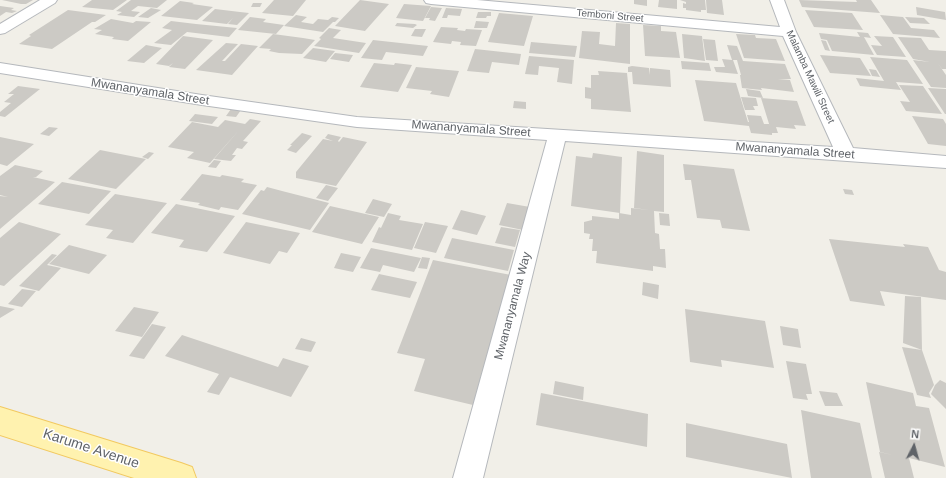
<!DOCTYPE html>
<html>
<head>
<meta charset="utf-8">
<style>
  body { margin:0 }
  #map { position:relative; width:946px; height:478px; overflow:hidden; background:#f1efe8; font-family:Helvetica,sans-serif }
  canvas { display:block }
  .north { position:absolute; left:894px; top:426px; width:40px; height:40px; -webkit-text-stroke:3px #fff; paint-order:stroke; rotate:6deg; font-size:11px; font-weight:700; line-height:16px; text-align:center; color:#5f6368 }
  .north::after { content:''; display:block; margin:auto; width:14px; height:18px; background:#5f6368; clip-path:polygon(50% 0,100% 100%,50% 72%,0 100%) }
</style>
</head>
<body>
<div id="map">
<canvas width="946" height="478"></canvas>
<div class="north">N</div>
</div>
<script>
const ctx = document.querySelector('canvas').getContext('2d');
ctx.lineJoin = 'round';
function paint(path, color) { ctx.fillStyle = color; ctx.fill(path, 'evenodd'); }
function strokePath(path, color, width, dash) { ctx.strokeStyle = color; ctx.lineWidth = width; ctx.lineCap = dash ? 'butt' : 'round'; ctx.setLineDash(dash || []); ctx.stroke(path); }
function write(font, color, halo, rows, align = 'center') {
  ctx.font = font + ' Helvetica,sans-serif'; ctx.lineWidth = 3; ctx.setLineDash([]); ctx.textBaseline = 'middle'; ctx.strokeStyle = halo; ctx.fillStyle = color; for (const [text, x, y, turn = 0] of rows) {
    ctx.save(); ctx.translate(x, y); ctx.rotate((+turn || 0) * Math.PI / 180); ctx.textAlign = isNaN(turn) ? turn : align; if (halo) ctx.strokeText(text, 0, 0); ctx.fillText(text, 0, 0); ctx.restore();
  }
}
paint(new Path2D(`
  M2 0H33L26 4H21Z
  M92 0H127L113 10 82 7Z
  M131 0H167L157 8 138 6 131 11 140 12 134 17 117 15 122 12 116 11Z
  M274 0H306L293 16 262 13Z
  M360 0 389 4 365 31 335 26Z
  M634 0H647V6L634 4Z
  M659 0H677V9L658 7Z
  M680 0H705L706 10H701V12L686 10V8H683V3L686 4V2Z
  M706 0H722L724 15 707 13Z
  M799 0 857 2 856 0H871L880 13 802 7Z
  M180 1 194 3 192 4 213 7 197 20 161 16Z
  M253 3H262L260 7H251Z
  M404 4 431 6 423 21 396 18Z
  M0 6 14 8 11 10 17 11 12 13 6 12 0 16Z
  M431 7 442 8 435 21 429 20 430 18H425Z
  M916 7 945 12 946 20 917 15Z
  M151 8 161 10 148 18 138 17Z
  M446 8 462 9 460 16 448 15 447 18H442Z
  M215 9 240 12 249 13 237 25 228 24 233 18 227 24 202 21Z
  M68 10 106 15 95 22H92L52 49 19 44 31 36 29 35Z
  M805 10 852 13 863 30 814 27Z
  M478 12H491V16H487L486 18H476Z
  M499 13 533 16 524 46 488 42Z
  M296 15 307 17 301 22 313 24 318 19 328 20 332 17 339 18 335 22H333L323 32 284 26Z
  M880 15 903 17 911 28 934 30 940 38 893 34Z
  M250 17 266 19 263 22 284 25 276 34 238 30Z
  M905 17 924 18 930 24 910 23Z
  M111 19 133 23 136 21 151 22 128 41 112 39 114 37 95 34 102 30 94 29Z
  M171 21 196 24 237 28 229 37 187 32 171 45 154 43 172 30 162 28Z
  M476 21 489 22 487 28H474Z
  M397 23 415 24 417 25 413 28 395 26Z
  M616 23 630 24V64L579 58 582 31 600 32 599 44 615 46Z
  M643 25 661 26V31L676 32 680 58 645 56Z
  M441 27 458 28 457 30 465 31 466 29 482 30 476 46 460 45 461 42 452 41 451 44 433 42Z
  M329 28 341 30 333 38 366 43 359 53 314 46 321 39 319 38Z
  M415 29H426L422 37 411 36Z
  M857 32 868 33 871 38 864 37 874 55 832 51 827 40 821 39 819 33 860 37Z
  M273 34 303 38 315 40 302 54 279 53 269 51 271 49 259 48Z
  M682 34 702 36 705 61 684 58Z
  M736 34 755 35 756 38 776 39 785 61 744 58Z
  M183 36 213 40 185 69 169 67 173 63 169 66 156 64Z
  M874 36 893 37 906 57 877 55 871 45 882 46Z
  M898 37 921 38 929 50 946 51V69H942L937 62 946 75V88L931 87 913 60 930 62 913 59Z
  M703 39 715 40 718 61 706 60Z
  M373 40 428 46 423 56 386 52 382 60 361 58Z
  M821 40 826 41 830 51 825 50Z
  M531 42 577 46 575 57 529 53Z
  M226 43 238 44 222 61H225L241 44 258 46 232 75 196 70Z
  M146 45 162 48 144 63 127 61Z
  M727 45 737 46 743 61 785 64 791 79H778L790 80 794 92 761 88 762 90 742 88 740 75H741L737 60H733L738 74 716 72 714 67H725L722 59 732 60Z
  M313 48 335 51 326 62 303 58Z
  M475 49 521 54 519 65 492 62 489 73 467 71Z
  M335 53 353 55 349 62 330 59Z
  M820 55 860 58 871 76 830 73Z
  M529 56 574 60 572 84 557 82 559 68 539 66 538 75 525 74Z
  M870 57 907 60 923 84 896 82 901 90 860 86 856 78 884 81Z
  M681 61 709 63 711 71 682 69Z
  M374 63 394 65 395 63 412 65 398 92 360 87Z
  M632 66 649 68V75L650 68 670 70 671 87 633 84 632 72H628V67Z
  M416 67 459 71 449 97 430 94 432 91 406 88Z
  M869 69 876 70 880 77 872 76Z
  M598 71 627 73 631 112 591 109V99L585 98V87L591 88V75H599Z
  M695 80 736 83 748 122H749L747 115 761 116 764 124H769L770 127 761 98 797 101 806 126 794 125 796 129 776 127 778 133H772V135L751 133 749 126 704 121Z
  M899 85 923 86 942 114 906 111 900 101 910 102Z
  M18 86 40 89 5 117 0 116V112L11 103 4 102 14 94H8Z
  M928 88 946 89V114H945Z
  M746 89 760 91 763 98 748 96Z
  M741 97 756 98 758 106H753L755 110H745Z
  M514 101 526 102V109L513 108Z
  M231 109 241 110 236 117 226 116Z
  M195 114 218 117 212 124 189 121Z
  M912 116 943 119 946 124V146L928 144Z
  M250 119 261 121 243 141 248 142 242 149 237 148 232 155H236L231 161 214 159 240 129 210 163 187 158 194 152 168 147 192 122 218 127 225 120 245 124Z
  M49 127 58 128 49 136 40 134Z
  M302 133 312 136 296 153 287 150 292 145H290Z
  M328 134 341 137 338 141 339 142 343 137 367 142 336 186 296 178V172L323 139 333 141 325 138Z
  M0 137 34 144 7 166 0 164Z
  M100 150 146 159 116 189 68 179Z
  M637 151 664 155V212L654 211 655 233 659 234 660 249H665L666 268 653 266V271L596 263 597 251H592L593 239H589L590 234 584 233V222L592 220V216L619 219V213L631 215V208L649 210 634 208Z
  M149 152 154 153 148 159 142 157Z
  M593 153 622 157 620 213 571 206 576 156 592 158Z
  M214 160 221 161 216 168 208 167Z
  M683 164 734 169 750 231 722 228 720 220 697 218 691 180H685Z
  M15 165 43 171 36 177H33L55 182 0 229V196L8 197 0 195V176Z
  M202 174 220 177 222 175 244 179 241 182 257 185 238 210 221 207 219 210 198 205 200 203 180 200Z
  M62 182 111 191 89 214 38 204Z
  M326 185 338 188 328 201 316 198Z
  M267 187 282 191 329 203 310 230 242 214 261 190 264 191Z
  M843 189 852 190 854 195 845 194Z
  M115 194 167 203 133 243 106 238 113 230 85 225Z
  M373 199 392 204 384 217 365 213Z
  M507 203 530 207 523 230 499 225Z
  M176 204 235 216 207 252 179 247 184 240 151 233Z
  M330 206 379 217 362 244 312 232Z
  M461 210 486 216 477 235 452 229Z
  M388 213 401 216 399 220 423 224 412 250 372 242 379 227 381 228Z
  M659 213 669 214 670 226 660 225Z
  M19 222 61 234 4 286 0 285V238Z
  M246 222 300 233 287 253 279 251 270 264 223 253Z
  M425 222 448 226 436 253 414 248Z
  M501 227 520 230 515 247 495 243Z
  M452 238 514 250 508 271 444 258Z
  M829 239 905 247 903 244 928 247 939 270 946 272V300L880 291 885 306 850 301Z
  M69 245 107 255 89 274 49 264Z
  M371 248 421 258 414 272 383 265 380 272 360 268Z
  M341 253 361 257 353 272 334 268Z
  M52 254 57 255 47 265 61 268 39 291 19 286Z
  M422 257 430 258 427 269 418 268Z
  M433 260 511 275 485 372H482L473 405 414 391 425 359 397 353Z
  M379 274 417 282 410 298 371 290Z
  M643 282 659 285 658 299 642 295Z
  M22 289 36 291 22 307 8 304Z
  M905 296 921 297 922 350 903 343Z
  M0 306 15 309 0 318Z
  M134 307 159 312 142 337 115 331Z
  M685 309 765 321 774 368 721 360 722 367 690 362Z
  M152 324 166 327 144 359 129 356Z
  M780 326 798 329 801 348 783 345Z
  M182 335 278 367 283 358 309 366 291 397 230 377 219 395 207 392 219 374 165 356Z
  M301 338 316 342 311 352 295 349Z
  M902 347 922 350 934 385 929 393 931 398 917 395Z
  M786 361 806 364 812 394H806L808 400 793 398Z
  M940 380 946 383V409L931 394 935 385Z
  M555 381 584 387 583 400 553 394Z
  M866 382 913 393 916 406 929 408 945 467 909 458 914 478H885L879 452 893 455 880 452Z
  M819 391 837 393 843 406H825Z
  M541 393 648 414 647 447 536 425Z
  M801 410 860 423 872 478H811Z
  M686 423 787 444 792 478 686 457Z`), '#cccac5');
const minor = new Path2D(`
  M40 0H57L55 3 5 33 0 34V24Z
  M424 0H477L780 27 770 0H784L796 32 853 148 946 156V168L565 141 483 478H453L547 140 357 127 202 105 0 73V63L202 95 357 117 833 147 783 36 431 4 426 3Z`);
const major = new Path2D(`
  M0 407 181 463 192 467 196 478H134L0 435Z`);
strokePath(minor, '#b5b8bc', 2);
strokePath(major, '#f2c960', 2);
paint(minor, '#fff');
paint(major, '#fff2af');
write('10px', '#5f6368', '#fff', [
  ["Temboni Street",610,16,5],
  ["Malamba Mawili Street",810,77,65]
]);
write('12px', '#5f6368', '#fff', [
  ["Mwananyamala Street",150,92,9],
  ["Mwananyamala Street",471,129,4],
  ["Mwananyamala Street",795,151,4],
  ["Mwananyamala Way",513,306,-75]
]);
write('14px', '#5f6368', '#fff', [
  ["Karume Avenue",91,449,18]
]);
</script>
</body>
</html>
